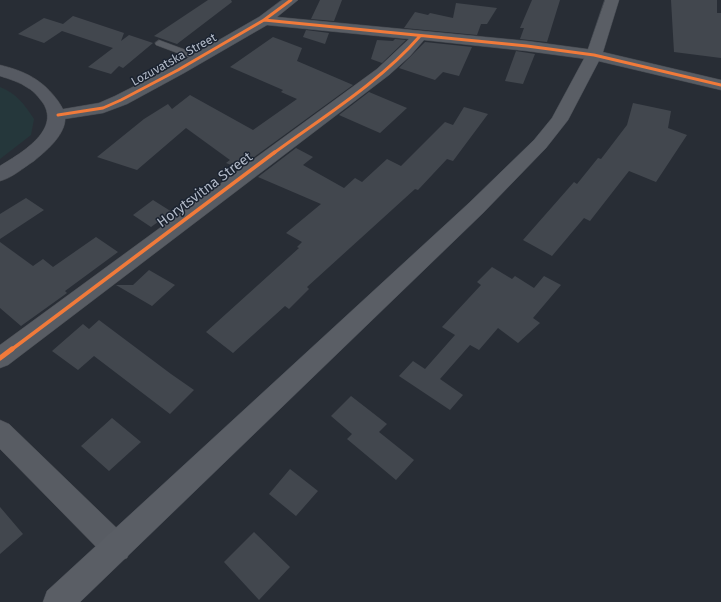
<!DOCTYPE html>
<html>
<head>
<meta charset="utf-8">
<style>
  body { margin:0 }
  canvas { display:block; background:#282d35 }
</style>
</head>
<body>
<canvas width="721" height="602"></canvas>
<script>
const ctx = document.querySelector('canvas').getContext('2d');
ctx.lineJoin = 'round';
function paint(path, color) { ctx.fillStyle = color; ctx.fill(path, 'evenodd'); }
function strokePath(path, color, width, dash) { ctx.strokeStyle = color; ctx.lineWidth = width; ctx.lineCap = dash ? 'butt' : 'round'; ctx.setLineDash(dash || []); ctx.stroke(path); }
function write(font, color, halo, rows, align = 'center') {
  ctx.font = font + ' "Fira Sans",sans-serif'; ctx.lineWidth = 3; ctx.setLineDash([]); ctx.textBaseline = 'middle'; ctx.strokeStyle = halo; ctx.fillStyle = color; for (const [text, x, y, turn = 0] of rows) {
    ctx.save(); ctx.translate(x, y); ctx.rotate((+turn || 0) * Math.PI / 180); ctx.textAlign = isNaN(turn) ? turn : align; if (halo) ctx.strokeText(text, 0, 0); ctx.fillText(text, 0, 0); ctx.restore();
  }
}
paint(new Path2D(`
  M0 87C16 93 24 104 34 119L31 135 0 159Z`), '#25373b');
paint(new Path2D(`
  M208 0H231L232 2 177 44 154 36Z
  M320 0H342L334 21 311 19Z
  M532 0H560L547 42 520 39 524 28H520Z
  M671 0H717V13H721V58L674 52Z
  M456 3 497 8 487 24H481L477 35 404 28 415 12 428 15 430 13 453 18Z
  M73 16 124 33 121 41 129 35 153 43 123 68 119 66 111 74 88 67 113 48 62 31 44 43 18 34 44 18 63 24Z
  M306 30 329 33 325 44 303 37Z
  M273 37 302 48 297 61 353 85 239 168 226 163 230 160 186 128 137 170 97 157 144 119 168 104 172 109 190 95 253 130 297 99 281 92 283 90 230 67Z
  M395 39 406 40 382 63 371 59 377 40 393 41Z
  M425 42 472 47 459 76 443 72 435 80 399 68Z
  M516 51 535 54 523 84 505 81Z
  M369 92 407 108 380 133 339 115Z
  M633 103 671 111 668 128 687 135 656 182 629 171 590 221 584 218 552 256 523 240 574 182 577 184 598 158 601 159 627 125Z
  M464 107 488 114 453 161 447 159 418 190 415 189 307 287 309 289 289 309 285 306 233 353 206 332 299 248 297 247 302 242 286 233 321 204 258 177 296 148 313 157 303 165 344 188 355 178 362 182 387 159 401 166 445 122 453 125Z
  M26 198 44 210 0 239V214Z
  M153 200 172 212 151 227 133 215Z
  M96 237 118 252 65 291 67 293 21 326 0 308V242L33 266 43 259 53 267Z
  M492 267 512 279 515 276 534 288 544 276 561 285 533 318 540 323 518 343 498 328 479 350 470 345 440 379 463 395 450 410 399 376 413 361 425 369 455 335 442 327 481 285 477 282Z
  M149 270 175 285 152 306 116 285H133Z
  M99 320 171 374 194 390 170 414 94 356 78 370 52 351 83 324 89 329Z
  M351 396 387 424 379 432 414 460 396 480 347 439 352 434 331 416Z
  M112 418 141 442 109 471 81 446Z
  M290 469 318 491 296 516 269 494Z
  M0 507 23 534 0 554Z
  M254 532 290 567 259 600 224 562Z`), '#42474e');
const lane = new Path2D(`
  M159 40 202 56 204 58 202 60H196L156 45 155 43Z`);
const street = new Path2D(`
  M282 0H298L277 17 527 41 594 50 721 80V90L594 60 527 51 424 40 410 56 389 75 8 365 0 368V345L377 69 409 39 267 25 184 73 127 104 103 113 58 120 52 119 49 115 52 111 99 103 115 96 172 67 259 17Z
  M0 420 9 424 127 538 131 548 127 558 117 562 107 558 0 449Z`);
const secondary = new Path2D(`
  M0 65C25 71 43 80 58 101 62 107 66 113 65 121 63 137 46 151 34 161 23 168 12 178 0 181V166C19 154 61 131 43 103 39 98 34 91 28 88 20 82 9 79 0 76Z`);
const primary = new Path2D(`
  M605 0H619L602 55 568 120 546 148 483 213 80 602H43L47 591 469 203 534 140 552 118 586 55Z`);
strokePath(lane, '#44484e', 1);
strokePath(street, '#44484e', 1);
strokePath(secondary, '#44484e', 1);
strokePath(primary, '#454a52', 1);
paint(lane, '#585c63');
paint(street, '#585c63');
paint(secondary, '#565a62');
paint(primary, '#5a5e65');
strokePath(new Path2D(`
  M264 20 527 46 594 55 721 85
  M58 115 103 108 121 100 178 70 264 20 291 0
  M274 153C323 117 380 82 420 36`), '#f17a3a', 3);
strokePath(new Path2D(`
  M11 350 275 152`), '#f17a3a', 3.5);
strokePath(new Path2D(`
  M0 358 12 349`), '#f17a3a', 5);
write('12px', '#b1b9c7', '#1b2330', [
  ["Lozuvatska Street",174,60,-29]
]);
write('14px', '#b1b9c7', '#1b2330', [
  ["Horytsvitna Street",205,190,-37]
]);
</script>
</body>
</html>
